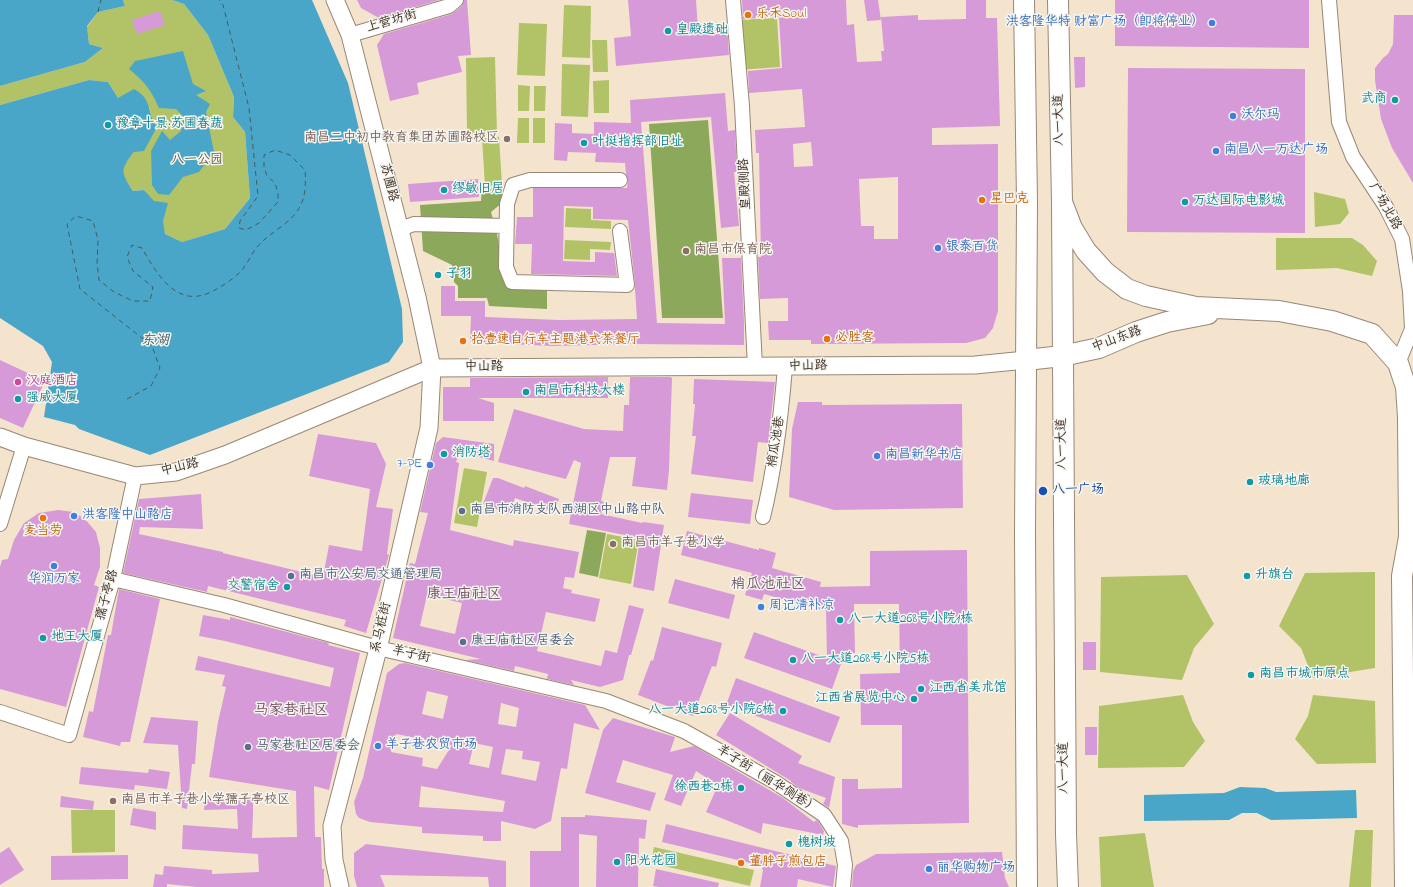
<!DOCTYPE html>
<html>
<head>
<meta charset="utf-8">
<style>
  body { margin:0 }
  canvas { display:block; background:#f4e4cd }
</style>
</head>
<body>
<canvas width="1413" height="887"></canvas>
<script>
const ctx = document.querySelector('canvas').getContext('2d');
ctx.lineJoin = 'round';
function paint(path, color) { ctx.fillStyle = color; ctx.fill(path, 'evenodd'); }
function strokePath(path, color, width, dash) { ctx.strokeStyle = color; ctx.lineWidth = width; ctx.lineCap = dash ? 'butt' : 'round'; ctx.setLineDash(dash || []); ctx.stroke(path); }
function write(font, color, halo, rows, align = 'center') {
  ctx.font = font + ' "Indie Flower","LXGW WenKai TC",sans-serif'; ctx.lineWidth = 3; ctx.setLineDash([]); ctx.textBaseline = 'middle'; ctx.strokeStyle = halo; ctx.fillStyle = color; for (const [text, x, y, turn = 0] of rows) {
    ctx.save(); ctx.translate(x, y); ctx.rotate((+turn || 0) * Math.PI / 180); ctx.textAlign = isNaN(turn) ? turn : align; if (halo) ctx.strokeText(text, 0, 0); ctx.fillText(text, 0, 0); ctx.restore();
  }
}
paint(new Path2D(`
  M123 0H172L184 4 208 35 234 97 233 117 245 132 250 198 225 229 182 242 165 234C162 217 156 203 144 190L133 191 124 177V164L134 152 153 122 149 107 118 98 108 82 89 80 0 105V86L85 62 103 48 89 44 87 27 98 12 125 6Z
  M564 5 591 6 590 58 562 57Z
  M777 18 780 67 739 70 736 20Z
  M519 23 547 24 545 76 517 75Z
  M592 40H607L608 72H593Z
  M495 57 497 135H467L466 58Z
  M562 64 590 65 588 117 561 116Z
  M609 80V113H594L593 81Z
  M518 85 530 86 529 111H518Z
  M534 86H546L545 111H534Z
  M518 118H529V143H517Z
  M533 118H545V143H533Z
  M499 137 502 185 485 186 482 138Z
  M1314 192 1345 199 1349 213 1340 224 1315 227Z
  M566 208 591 209V220L611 221V229L565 227Z
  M1276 238H1352L1363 245 1377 261 1372 276 1337 268 1276 270Z
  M565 240 611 242 610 250 590 249V260L564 259Z
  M464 468 487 472 477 527 454 523Z
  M607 534 639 540 631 584 599 578Z
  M1375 572V668L1313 678 1301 648 1279 626 1305 573Z
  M1187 575 1214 624 1194 648 1182 680 1100 672 1101 577Z
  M1183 695 1193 722 1205 741 1184 767 1098 768 1099 706Z
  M1313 695 1375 701 1376 763 1317 764 1295 739 1308 716Z
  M71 810H115V852L72 853Z
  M1355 830H1373L1371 887H1349Z
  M1145 833 1154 887H1101L1099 837Z
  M654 847 754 870 750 886 651 863Z`), '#b1c366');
paint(new Path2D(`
  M708 120 723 318H662L649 124Z
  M482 187 506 191 502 203 491 212 497 234 503 265 511 285 547 287V309L489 306 487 298H458V286L454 282 452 265 423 251 420 205 481 201Z
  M587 530 606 533 598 577 579 573Z`), '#8ca95b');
paint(new Path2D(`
  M0 0H123L125 6 98 12 87 26 89 44 103 48 85 62 0 86Z
  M172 0H312L348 83 402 309 403 342 389 362 150 455 79 429 75 425 44 417 52 362 43 346 0 318V105L89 80 108 82 118 98 134 89C154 100 146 113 157 127L144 151 134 152C120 169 121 173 133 191L144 190 154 201 168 203 163 221 165 234 182 242 225 229 250 198 245 132 233 117 234 97 208 35 184 4Z
  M183 51 193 84 206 91 196 95 210 104 206 112 214 152 199 172 183 177 169 195 158 194 152 185 151 151 162 131 170 140 181 131 184 117 176 109 159 108C151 90 145 82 129 69L135 61Z
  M1240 787 1265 788 1276 792 1356 790 1357 818 1271 820 1257 813H1242L1229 820 1144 821V795L1224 793Z`), '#4aa6c8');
strokePath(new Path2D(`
  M98 12 101 0
  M127 399 151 386 160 368 152 346 80 289 67 224 76 216 93 221 98 240 97 263 99 280 114 292 133 301H150L153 287 133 271 127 257 132 245 142 248C158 276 178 311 215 290 224 285 235 278 242 270 248 263 251 254 257 247 263 240 270 235 278 229 302 212 307 199 305 170L290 155 275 150 264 155V167L267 176 275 183 278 193V202L259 223 246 230 239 228 240 221 258 196 249 108 223 5 219 0`), '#415c62', 1, [5, 4]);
paint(new Path2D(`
  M357 0H439L379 18 361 8Z
  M464 0H467L471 55 458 56 462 72 417 83 419 94 390 101 377 45 384 34 452 14 462 6Z
  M628 0H696L698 29 727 26 729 55 616 66 614 38 631 36Z
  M742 0H846L847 25 854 24 857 62 882 61 881 51H884L881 17 918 15V20L966 19V0H986V18H997L1000 126 932 128V145L998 144V311L993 328 985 338 966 343 811 344V340H769L768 321H788V298L760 299 758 257H761L759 153H756L755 130 805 127 802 89 749 93 748 71 782 68 779 17 743 19ZM811 142 813 166 794 167 793 144ZM898 177V239H874V226H861L859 179Z
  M864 0H878L881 20 867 21Z
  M1115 0H1309V48L1115 46Z
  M160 11 165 25 137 34 132 20Z
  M1394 15H1413V183L1392 148 1381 119 1375 80V68L1383 58 1388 54 1393 44Z
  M1074 57H1085V87L1075 88Z
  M1128 68 1305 69V233L1127 232Z
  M725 93 728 131 735 130 737 172H734L739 226 721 228 711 117 641 122 657 323 725 324 722 258H741L744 321V345L633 344 552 346 470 342 471 316H441V286H455V301H485V317L559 320 637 319 635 289V284L628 220 593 219V207L564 206 563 261 595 262V252L614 253 617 276 531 274 532 244H515L517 217H533V188H627L628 180 626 174 625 163 595 162 596 153 568 152 567 161 554 160 555 123 572 124V133L594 134V122L631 123 630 100Z
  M478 179 479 197 410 202 408 184Z
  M0 360 45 381 23 428 0 418Z
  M608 377V398H478L494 403V421H443V387H470V378Z
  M630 377H670L672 378 669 470 667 490 632 486 636 457H610L601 501 604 502 601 514 642 523 643 522 664 525 654 591 633 587 640 538 569 524 581 463 574 460 566 479 498 462 514 409 584 429 623 431 624 405H629Z
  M694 379 775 382 768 443 758 442 753 482 691 474 696 436H692L695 404H693Z
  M798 402H822V405L962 404 963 508 834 510 789 497 792 429Z
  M318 434 376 443 386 464 376 507 393 509 387 554 389 555 366 633 344 626 346 620 208 586 207 592 123 573 139 499 201 494 203 529 140 527 139 534 223 552V553L323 577 329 545 362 551 370 489 309 476Z
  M443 437 494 444V461L460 452 456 462 459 463 450 530 513 546 514 540 579 552 574 578 565 577 563 588 572 590 571 593 600 599 595 622 546 612 537 651 601 666 605 650 617 653 629 605 644 609 631 655H629L623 680 600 687 571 680 574 685 547 679 548 674 515 666 514 671 465 660 481 659 393 638 410 563 415 564 428 513 420 512 436 443ZM427 595 462 603 455 634 420 626Z
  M493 478H498L524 488 525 486 559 499 554 512 515 498 509 514 483 504Z
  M691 493 753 500 750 524 688 517Z
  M58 510 74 512 85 519 96 532 100 548V567L94 585 99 587 66 707 0 689V567L2 560 8 559 14 540 24 523 39 513Z
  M687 531 759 550V548L776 553 772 568 821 582 820 587 870 586V551L967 550 969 823 858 825V828L842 824V779H858V789L902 788V725H861L860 674 900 673 899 604H854L855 653H845L832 689 744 658 754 632 827 658 826 611 764 594 762 600 745 595 752 573 681 555Z
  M675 579 735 595 729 619 668 603Z
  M119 589 160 599 130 742H121L120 746 83 737 89 711 93 712 108 635H111Z
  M203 615 230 620V617L329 643 328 645 360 653 329 790 314 786 315 837H321L322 869H324V887H197L167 884V887H153L155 874 163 875 164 866 212 870V874L259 872 258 854 182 849 183 825 238 829 237 809 204 810 205 799 253 798V815L252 838 297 837 296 791 209 777 218 722 226 687 222 686 225 675 195 670 198 656 330 687 334 668 225 641 199 636Z
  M662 627 722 643 716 667 712 666 693 716 638 695 651 660 653 661Z
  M1083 642H1096V670H1083Z
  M405 663 585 705 600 730 574 723 567 769 561 768 551 821 535 829 501 821V841H483V836L422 833V827L370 822 359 818 356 814 354 802 363 778 387 673 399 664ZM427 691 448 696 443 719 422 714ZM501 703 519 708 516 727 498 724ZM396 734 452 745 437 769 422 766 423 758 391 752ZM474 743 493 747 489 768 469 764ZM506 749 523 751 522 759 540 762 536 781 501 774ZM421 786 505 801 503 812 419 807Z
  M736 678 840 717 830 743 726 705Z
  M730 713 802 756 798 763 835 777 829 808 823 804 826 798 799 788 791 782V781L716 735Z
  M151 717 198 721 195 764H192L187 809 182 808 178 745 143 743Z
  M613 718 675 737 670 752 694 746 783 798 814 822 816 820 818 821 824 831 823 835 763 823 761 834 706 812 718 785 696 771 681 806 664 800 673 775 623 760 616 782 656 793 650 811 585 793 603 730Z
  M1085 727H1097V755H1085Z
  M81 767 148 773 149 769 170 772 167 789 135 785 134 790 79 784Z
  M61 796 94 801 93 810 60 807Z
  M133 808 156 812V830L130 825Z
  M585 815 647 820 645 839 639 838 638 887H596L597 836 579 834V887H530V851H561V817H585Z
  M666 824 836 866 833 887 798 879 797 887H760L763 870 762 869 763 866 662 842Z
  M366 844 506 861V887H489L488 877 380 875 385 887H357L354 876V853Z
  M9 847 24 870 0 885V853Z
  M1002 852 1005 878 1009 887H852L853 872 856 865 876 854Z
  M128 855V879L51 880V856Z
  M656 869 719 883 718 887H659L653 886Z`), '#d79ad8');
const minor = new Path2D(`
  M733 0 742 106 755 367
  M1329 0 1339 122 1353 157 1386 207 1402 239 1410 291 1412 329 1398 363
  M350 35 449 6 456 0
  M620 180H530L513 185 507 204 506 267 512 282 627 285 620 231
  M400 229 414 224 507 226
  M763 517C775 468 781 417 785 367
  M0 524 24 446
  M113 579 224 605 378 648 606 701 684 731 775 782 824 815 841 841 845 865 843 887
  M0 712 69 735 113 579 135 476`);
const major = new Path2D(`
  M335 0 350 35 417 297 432 368 429 428 377 653 332 826 334 860 340 887
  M0 437 24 446 135 476 176 472 225 455 432 368 975 365 1026 360`);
const highway = new Path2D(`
  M1024 0 1027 202 1025 534 1027 887
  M1058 0 1062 202 1066 834 1068 887
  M1062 202 1072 228 1086 251 1105 272 1127 289 1146 296 1196 307 1279 311 1332 321 1372 334 1398 363 1406 387 1408 417 1409 537 1402 576 1405 887
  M1026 360 1062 356 1099 348 1136 332 1167 322 1208 314`);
strokePath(minor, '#988776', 16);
strokePath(major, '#988776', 19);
strokePath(highway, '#988776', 22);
strokePath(minor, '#fff', 14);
strokePath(major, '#fff', 17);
strokePath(highway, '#fff', 20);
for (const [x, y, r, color] of [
  [748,15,4,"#e8710a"],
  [1212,23,4,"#3f7fe0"],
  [668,31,4,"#0f9aa8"],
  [1395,100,4,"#0f9aa8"],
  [1233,116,4,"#3f7fe0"],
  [108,125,4,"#0f9aa8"],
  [507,139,4,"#8d6e63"],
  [584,143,4,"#0f9aa8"],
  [1216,151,4,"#3f7fe0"],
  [444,190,4,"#0f9aa8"],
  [982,200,4,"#e8710a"],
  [1185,202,4,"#0f9aa8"],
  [938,248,4,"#3f7fe0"],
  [686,251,4,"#8d6e63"],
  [438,275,4,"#0f9aa8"],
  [827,339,4,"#e8710a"],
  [463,341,4,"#e8710a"],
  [18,382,4,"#d1479c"],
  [526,392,4,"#0f9aa8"],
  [18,399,4,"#0f9aa8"],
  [444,454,4,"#0f9aa8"],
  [877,456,4,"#3f7fe0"],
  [430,465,4,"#3f7fe0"],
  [1250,482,4,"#0f9aa8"],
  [1043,491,5,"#1a4fb4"],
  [462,511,4,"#5c6f8a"],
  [74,516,4,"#3f7fe0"],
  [43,518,4,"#e8710a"],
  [613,544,4,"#8d6e63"],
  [54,566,4,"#3f7fe0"],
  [291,576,4,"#5c6f8a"],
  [1247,576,4,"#0f9aa8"],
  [287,587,4,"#0f9aa8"],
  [761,607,4,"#3f7fe0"],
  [840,620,4,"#0f9aa8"],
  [43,638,4,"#0f9aa8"],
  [463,642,4,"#5c6f8a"],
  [793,660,4,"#0f9aa8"],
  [1251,675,4,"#0f9aa8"],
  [921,689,4,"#0f9aa8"],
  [914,699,4,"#0f9aa8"],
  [783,711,4,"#0f9aa8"],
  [378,746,4,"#3f7fe0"],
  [248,747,4,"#5c6f8a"],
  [741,788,4,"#0f9aa8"],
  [113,801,4,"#8d6e63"],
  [789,844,4,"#0f9aa8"],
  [617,862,4,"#0f9aa8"],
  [741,863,4,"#e8710a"],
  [929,869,4,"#3f7fe0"]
]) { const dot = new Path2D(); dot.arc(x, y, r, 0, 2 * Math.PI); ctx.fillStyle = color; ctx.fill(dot); strokePath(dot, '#f6f6f2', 1.5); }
write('13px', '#c56008', '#f6f6f2', [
  ["乐禾Soul",756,15],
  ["星巴克",990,200],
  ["必胜客",835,339],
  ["拾壹速自行车主题港式茶餐厅",471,341],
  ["麦当劳",43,532,"center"],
  ["董胖子煎包店",749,863]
], 'left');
write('13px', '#3b2a1e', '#f6f6f2', [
  ["上营坊街",392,22,-16],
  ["八一大道",1060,120,-91],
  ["苏圃路",388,183,76],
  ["皇殿侧路",746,184,-93],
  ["广场北路",1384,207,60],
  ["中山东路",1117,340,-20],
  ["中山路",808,367,-1],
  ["中山路",484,368],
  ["梢瓜池巷",777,442,-81],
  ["八一大道",1063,444,-90],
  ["中山路",180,468,-13],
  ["孺子亭路",108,595,-75],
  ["系马桩街",382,628,-77],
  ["羊子街",411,655,13],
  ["八一大道",1065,768,-90],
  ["羊子街（丽华侧巷）",767,780,32]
]);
write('13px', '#366cbe', '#f6f6f2', [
  ["洪客隆华特 财富广场（即将停业）",1204,23,"right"],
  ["沃尔玛",1241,116],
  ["南昌八一万达广场",1224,151],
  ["银泰百货",946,248],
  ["南昌新华书店",885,456],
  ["7-PE",422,465,"right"],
  ["洪客隆中山路店",82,516],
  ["华润万家",54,580,"center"],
  ["周记清补凉",769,607],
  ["羊子巷农贸市场",386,746],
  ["丽华购物广场",937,869]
], 'left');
write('13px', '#0d838f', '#f6f6f2', [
  ["皇殿遗础",676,31],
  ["武商",1387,100,"right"],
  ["豫章十景·苏圃春蔬",116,125],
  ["叶挺指挥部旧址",592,143],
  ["缪敏旧居",452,190],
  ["万达国际电影城",1193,202],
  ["子羽",446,275],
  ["南昌市科技大楼",534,392],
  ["强威大厦",26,399],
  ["消防塔",452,454],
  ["玻璃地廊",1258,482],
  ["升旗台",1255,576],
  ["交警宿舍",279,587,"right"],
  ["八一大道268号小院1栋",848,620],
  ["地王大厦",51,638],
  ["八一大道268号小院5栋",801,660],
  ["南昌市城市原点",1259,675],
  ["江西省美术馆",929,689],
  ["江西省展览中心",906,699,"right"],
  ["八一大道268号小院6栋",775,711,"right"],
  ["徐西巷2栋",733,788,"right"],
  ["槐树坡",797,844],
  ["阳光花园",625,862]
], 'left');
write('13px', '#785e54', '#f6f6f2', [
  ["南昌二中初中教育集团苏圃路校区",499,139,"right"],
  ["南昌市保育院",694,251],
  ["南昌市羊子巷小学",621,544],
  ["南昌市羊子巷小学孺子亭校区",121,801]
], 'left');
write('13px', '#5e5834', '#f6f6f2', [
  ["八一公园",197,161]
]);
write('13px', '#b23c85', '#f6f6f2', [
  ["汉庭酒店",26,382]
], 'left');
write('13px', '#164399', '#f6f6f2', [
  ["八一广场",1052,491]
], 'left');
write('13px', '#4e5e75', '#f6f6f2', [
  ["南昌市消防支队西湖区中山路中队",470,511],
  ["南昌市公安局交通管理局",299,576],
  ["康王庙社区居委会",471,642],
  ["马家巷社区居委会",256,747]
], 'left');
write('italic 14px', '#415c62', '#f6f6f2', [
  ["东湖",155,342]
]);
write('15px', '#72515f', '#f6f6f2', [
  ["梢瓜池社区",768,586],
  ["康王庙社区",464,596],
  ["马家巷社区",291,712]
]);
</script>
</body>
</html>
